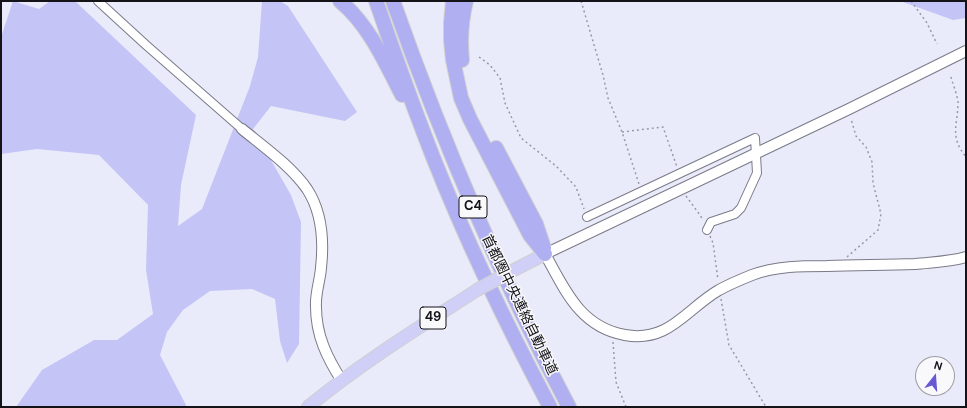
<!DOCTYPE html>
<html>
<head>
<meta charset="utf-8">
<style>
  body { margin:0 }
  #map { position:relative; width:967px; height:408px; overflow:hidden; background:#eaebfa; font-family:"DM Sans",sans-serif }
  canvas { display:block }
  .frame { position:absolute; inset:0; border:2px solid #131318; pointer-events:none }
  .north { position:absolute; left:915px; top:356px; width:40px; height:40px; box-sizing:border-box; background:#f9f9fc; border:1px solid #9d9da1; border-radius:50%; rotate:17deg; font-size:11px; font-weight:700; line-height:16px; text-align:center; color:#131318 }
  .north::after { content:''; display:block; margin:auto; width:14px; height:18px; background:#6859d3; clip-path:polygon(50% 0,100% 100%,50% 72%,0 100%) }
</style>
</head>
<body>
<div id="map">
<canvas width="967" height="408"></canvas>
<div class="frame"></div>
<div class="north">N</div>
</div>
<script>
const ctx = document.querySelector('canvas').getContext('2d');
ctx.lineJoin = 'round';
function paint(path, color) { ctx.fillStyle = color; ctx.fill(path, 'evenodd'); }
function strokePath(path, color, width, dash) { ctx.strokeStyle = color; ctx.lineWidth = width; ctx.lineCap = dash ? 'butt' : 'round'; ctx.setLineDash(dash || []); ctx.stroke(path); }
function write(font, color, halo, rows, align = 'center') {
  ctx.font = font + ' "DM Sans","Noto Sans JP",sans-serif'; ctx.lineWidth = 3; ctx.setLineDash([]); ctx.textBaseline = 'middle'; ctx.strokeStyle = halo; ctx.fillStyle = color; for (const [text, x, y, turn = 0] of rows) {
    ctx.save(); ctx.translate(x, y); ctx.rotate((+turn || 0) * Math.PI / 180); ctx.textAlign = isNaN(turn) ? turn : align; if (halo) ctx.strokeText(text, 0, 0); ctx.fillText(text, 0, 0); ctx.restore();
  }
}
paint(new Path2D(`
  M13 1 39 9 50 1H75L196 115 181 185 178 226 202 209 250 86 258 57 262 1H280L288 6 357 112 345 121 271 106 253 129 291 195 301 222 299 344 287 363 280 341 275 299 252 289 210 291 183 310 167 332 160 355 187 407H16L42 370 94 340H117L153 314 146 270 148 205 99 155 37 149 1 154V37Z
  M900 1H966V18L953 20Z`), '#c4c5f6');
const minor = new Path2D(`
  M98 1 146 45 242 129
  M587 217 755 138 757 173 741 208 735 214 711 222 707 230`);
const tertiary = new Path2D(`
  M966 51 849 109 545 254C565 290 580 327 625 335 669 343 686 309 719 290 730 284 742 279 752 275 776 266 802 266 827 266 857 265 886 265 915 264 933 262 949 262 966 257
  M242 129C264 147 291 166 307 189 322 212 324 241 321 268 320 281 315 294 316 307 316 335 327 358 342 381`);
const primary = new Path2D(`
  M512 271 545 254
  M308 407C361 363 420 327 477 290`);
const motorway = new Path2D(`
  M340 1C369 25 385 62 402 95
  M376 1C394 53 413 106 433 157 467 243 507 326 550 407
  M393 1C442 140 500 277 569 407
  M453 1 451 23V40L453 60 461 98 470 119 530 235 545 254
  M462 60C460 40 461 21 466 1
  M496 148 536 224 544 248`);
strokePath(minor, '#7a7a88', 10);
strokePath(tertiary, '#7a7a88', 12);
strokePath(primary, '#d0d0d1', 14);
strokePath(motorway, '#d0d0d1', 16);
strokePath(new Path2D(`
  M581 1 603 75 608 98 622 132 639 184
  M911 1 927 23 937 44
  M479 57 490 65 500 78 505 103 521 138 556 166 576 187 584 209
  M951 77C953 85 957 94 958 102 958 125 949 136 966 157
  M622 132 663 127 677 167
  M686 196 700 215 703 220
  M710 236 713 243 718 280
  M847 257 878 230 881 214 873 183 872 162 866 147 856 136 851 119
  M721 299 729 345 766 407
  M613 342 616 382 626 407
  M965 407 966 405`), '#9899a4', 1.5, [2, 3]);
strokePath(minor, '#fff', 8);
strokePath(tertiary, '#fff', 10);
strokePath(primary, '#cfcff7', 12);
strokePath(motorway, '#afaff2', 14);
const primaryBridge = new Path2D(`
  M477 290 512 271`);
strokePath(primaryBridge, '#d0d0d1', 14, []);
strokePath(primaryBridge, '#cfcff7', 12);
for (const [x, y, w] of [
  [473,207,28],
  [433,318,26]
]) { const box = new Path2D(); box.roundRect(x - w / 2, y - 11, w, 22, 3); ctx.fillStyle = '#f9f9fc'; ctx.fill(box); strokePath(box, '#131318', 1); }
write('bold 13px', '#131318', null, [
  ["C4",473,207],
  ["49",433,318]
]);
write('14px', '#131318', '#f9f9fc', [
  ["首都圏中央連絡自動車道",519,305,64]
]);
</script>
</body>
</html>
